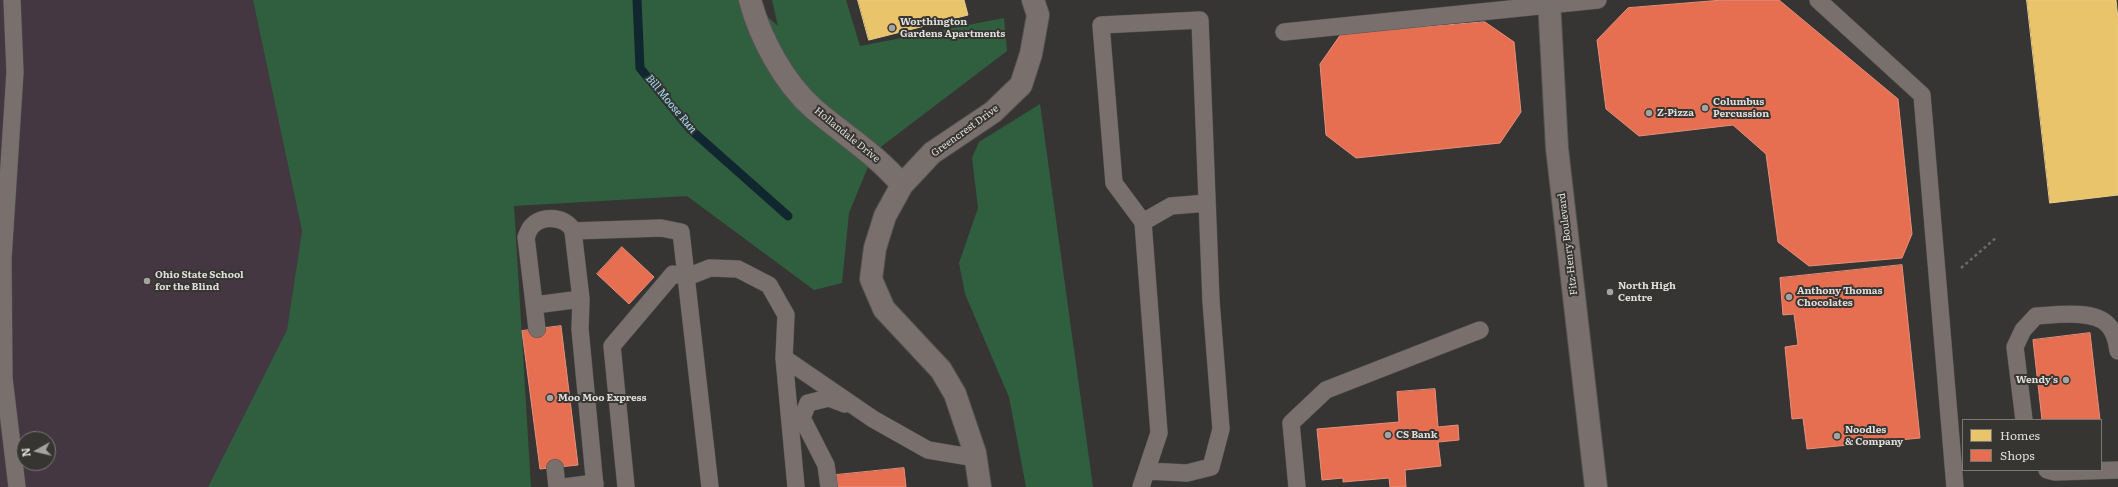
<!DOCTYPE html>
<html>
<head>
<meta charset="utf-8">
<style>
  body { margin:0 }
  #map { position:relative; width:2118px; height:487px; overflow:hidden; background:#363533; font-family:Literata,serif }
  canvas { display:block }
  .legend { position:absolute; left:1962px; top:419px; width:140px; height:52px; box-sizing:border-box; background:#373532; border:1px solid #7a7976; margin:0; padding:5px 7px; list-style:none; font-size:12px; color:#dfdedc }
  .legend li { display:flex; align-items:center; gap:8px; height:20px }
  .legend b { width:20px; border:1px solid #7a7976 }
  .north { position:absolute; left:16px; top:431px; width:40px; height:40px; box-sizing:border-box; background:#373532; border:1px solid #7a7976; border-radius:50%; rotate:262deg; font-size:11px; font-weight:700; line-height:16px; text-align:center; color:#dfdedc }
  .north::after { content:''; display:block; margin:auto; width:14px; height:18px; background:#a4a3a1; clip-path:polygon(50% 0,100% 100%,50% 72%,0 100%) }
</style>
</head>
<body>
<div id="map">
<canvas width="2118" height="487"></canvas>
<ul class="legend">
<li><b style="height:11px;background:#e9c46a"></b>Homes</li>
<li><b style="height:11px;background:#e76f51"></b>Shops</li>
</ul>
<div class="north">N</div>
</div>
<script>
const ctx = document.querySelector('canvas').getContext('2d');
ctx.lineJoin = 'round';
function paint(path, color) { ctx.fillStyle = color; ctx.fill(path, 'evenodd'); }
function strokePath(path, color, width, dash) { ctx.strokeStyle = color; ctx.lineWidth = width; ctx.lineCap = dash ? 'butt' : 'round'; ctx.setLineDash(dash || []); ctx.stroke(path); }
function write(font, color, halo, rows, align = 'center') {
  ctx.font = font + ' Literata,serif'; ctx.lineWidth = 4; ctx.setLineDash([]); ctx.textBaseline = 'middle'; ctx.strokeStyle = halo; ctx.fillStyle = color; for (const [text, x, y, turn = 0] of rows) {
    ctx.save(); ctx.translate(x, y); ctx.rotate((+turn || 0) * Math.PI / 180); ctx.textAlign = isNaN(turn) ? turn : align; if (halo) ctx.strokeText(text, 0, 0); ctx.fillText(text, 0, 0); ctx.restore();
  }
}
paint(new Path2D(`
  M0 0H253L302 231 287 330 208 487H0ZM24 439H48V463H24Z`), '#453741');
paint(new Path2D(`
  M253 0H748L778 26 772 0H846L860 46 1004 18 1007 51 874 152 849 213 842 283 814 290 687 196 514 206 531 487H208L287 330 302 231Z
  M1040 104 1093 487H1026L1009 397 965 294 959 263 978 208 972 158 979 142Z`), '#305f3f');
const homes = new Path2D(`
  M858 0H964L968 15 869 40Z
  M2027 0H2116L2118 19V195L2050 203Z`);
paint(homes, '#e9c46a');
strokePath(homes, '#e6cc8c', 1);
const shops = new Path2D(`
  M1723 0H1779L1898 99 1912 234 1902 258 1809 266 1778 242 1766 154 1733 125 1639 136 1606 109 1597 40 1628 8Z
  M1485 22 1514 42 1521 112 1500 143 1356 158 1326 135 1320 64 1341 34Z
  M622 247 654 277 629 304 597 274Z
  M1902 265 1920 438 1807 449 1803 418 1792 419 1785 347 1798 345 1794 314 1783 315 1780 278Z
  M561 326 578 465 540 469 522 331Z
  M2090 333 2100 420H2042L2033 340Z
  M1435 389 1438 427 1458 425 1459 440 1438 442 1441 466 1405 470 1406 487H1390L1389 478 1343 482V478L1322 480 1317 429 1399 422 1397 392Z
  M904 468 906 487H838L836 475Z`);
paint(shops, '#e76f51');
strokePath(shops, '#e5907b', 1);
strokePath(new Path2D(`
  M637 0 640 68 690 129 788 216`), '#10272f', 9);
const service = new Path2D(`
  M12 0 15 72 3 259 4 378 17 487
  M1818 0 1922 95 1955 487
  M1284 32 1598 0
  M1143 222 1171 206 1207 203
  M573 231 661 228 681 232 710 487
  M535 305 581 299
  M537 329 526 237C528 234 529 228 532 226 543 214 567 217 573 231L581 299 580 329 595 487
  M784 358 873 419 928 450 976 458
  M2024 420 2015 347 2023 330 2036 316C2054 315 2095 309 2108 325 2114 331 2117 343 2118 351
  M555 468 557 487
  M2047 470 2055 472 2118 470
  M564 487 595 483
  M626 487 612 346 673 274 687 277 710 268 738 269 769 285 786 315 784 358 796 487
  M829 487 826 465 802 418 808 403 829 398 845 404
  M1141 487 1159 433 1143 222 1114 183 1101 25 1200 20 1211 301 1221 429 1211 467 1187 473 1147 471
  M1297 487 1291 423 1326 390 1480 330`);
const minor = new Path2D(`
  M750 0C760 38 784 83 814 109 844 135 876 154 902 185
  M1549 0 1557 148 1596 487
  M980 487 975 453 955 394 941 370 884 309 871 279 875 248 885 216 902 185 932 153 993 112 1021 85 1031 54 1038 15 1033 0`);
strokePath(service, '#545352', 18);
strokePath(minor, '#545352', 24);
strokePath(new Path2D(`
  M1961 268 1997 237`), '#6f6a69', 2.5, [3, 3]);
strokePath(service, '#79706e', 17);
strokePath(minor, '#79706e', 22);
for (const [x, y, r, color] of [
  [892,28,4,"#a4a3a1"],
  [1705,108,4,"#a4a3a1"],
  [1649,113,4,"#a4a3a1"],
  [147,281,4,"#a4a3a1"],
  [1610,292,4,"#a4a3a1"],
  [1789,297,4,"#a4a3a1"],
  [2066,380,4,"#a4a3a1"],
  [550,398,4,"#a4a3a1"],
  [1388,435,4,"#a4a3a1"],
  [1837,436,4,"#a4a3a1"]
]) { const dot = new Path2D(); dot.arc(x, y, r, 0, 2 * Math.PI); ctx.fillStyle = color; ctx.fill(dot); strokePath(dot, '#373532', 1.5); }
write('bold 10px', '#dfdedc', '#373532', [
  ["Worthington",900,22],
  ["Gardens Apartments",900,34],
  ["Columbus",1713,102],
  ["Percussion",1713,114],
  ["Z-Pizza",1657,113],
  ["Ohio State School",155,275],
  ["for the Blind",155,287],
  ["North High",1618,286],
  ["Centre",1618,298],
  ["Anthony Thomas",1797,291],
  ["Chocolates",1797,303],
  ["Wendy's",2058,380,"right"],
  ["Moo Moo Express",558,398],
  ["Noodles",1845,430],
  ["& Company",1845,442],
  ["CS Bank",1396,435]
], 'left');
write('10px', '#dfdedc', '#373532', [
  ["Greencrest Drive",965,131,-36],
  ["Hollandale Drive",847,135,39],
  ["Fitz-Henry Boulevard",1568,244,-97]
]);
write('italic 11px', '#a3e3fa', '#373532', [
  ["Bill Moose Run",671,104,50]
]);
</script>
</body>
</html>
